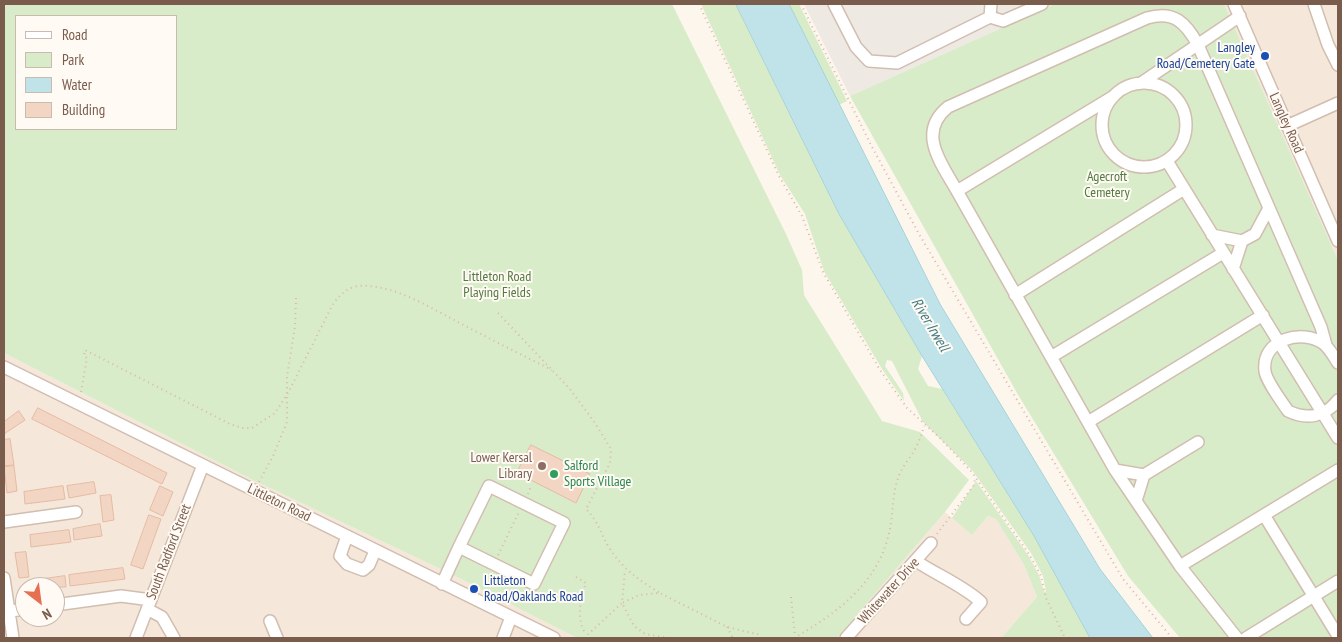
<!DOCTYPE html>
<html>
<head>
<meta charset="utf-8">
<style>
  body { margin:0 }
  #map { position:relative; width:1342px; height:642px; overflow:hidden; background:#fdf6ec; font-family:"PT Sans Narrow",sans-serif }
  canvas { display:block }
  .frame { position:absolute; inset:0; border:5px solid #7a5c4d; pointer-events:none }
  .legend { position:absolute; left:15px; top:15px; width:162px; height:115px; box-sizing:border-box; background:#fffaf3; border:1px solid #cabbb1; margin:0; padding:6px 9px; list-style:none; font-size:15px; color:#7a5c4d }
  .legend li { display:flex; align-items:center; gap:10px; height:25px }
  .legend b { width:25px; border:1px solid #cabbb1 }
  .north { position:absolute; left:15px; top:577px; width:50px; height:50px; box-sizing:border-box; background:#fffaf3; border:1px solid #cabbb1; border-radius:50%; rotate:150deg; font-size:14px; font-weight:700; line-height:20px; text-align:center; color:#7a5c4d }
  .north::after { content:''; display:block; margin:auto; width:18px; height:22px; background:#e76f51; clip-path:polygon(50% 0,100% 100%,50% 72%,0 100%) }
</style>
</head>
<body>
<div id="map">
<canvas width="1342" height="642"></canvas>
<div class="frame"></div>
<ul class="legend">
<li><b style="height:6px;background:#fff"></b>Road</li>
<li><b style="height:14px;background:#d8ecc9"></b>Park</li>
<li><b style="height:14px;background:#bfe3e8"></b>Water</li>
<li><b style="height:14px;background:#f3d5c3"></b>Building</li>
</ul>
<div class="north">N</div>
</div>
<script>
const ctx = document.querySelector('canvas').getContext('2d');
ctx.lineJoin = 'round';
function paint(path, color) { ctx.fillStyle = color; ctx.fill(path, 'evenodd'); }
function strokePath(path, color, width, dash) { ctx.strokeStyle = color; ctx.lineWidth = width; ctx.lineCap = dash ? 'butt' : 'round'; ctx.setLineDash(dash || []); ctx.stroke(path); }
function write(font, color, halo, rows, align = 'center') {
  ctx.font = font + ' "PT Sans Narrow",sans-serif'; ctx.lineWidth = 4; ctx.setLineDash([]); ctx.textBaseline = 'middle'; ctx.strokeStyle = halo; ctx.fillStyle = color; for (const [text, x, y, turn = 0] of rows) {
    ctx.save(); ctx.translate(x, y); ctx.rotate((+turn || 0) * Math.PI / 180); ctx.textAlign = isNaN(turn) ? turn : align; if (halo) ctx.strokeText(text, 0, 0); ctx.fillText(text, 0, 0); ctx.restore();
  }
}
paint(new Path2D(`
  M1224 4H1338V260Z
  M4 353 253 480 453 575 577 638H4ZM25 587H55V617H25Z
  M945 512 972 535 988 516 996 519 1024 565 1037 597 1001 638H837Z`), '#f5e8da');
paint(new Path2D(`
  M804 4H1055L850 96Z`), '#efe9e4');
paint(new Path2D(`
  M4 4H672L786 234 802 270 804 295 882 421 920 432 969 480 945 512 837 638H577L453 575 253 480 4 353ZM16 16H176V129H16Z
  M701 4H736L839 214 922 356 918 369 928 386 942 389 1034 536 1090 638H1001L1037 597 1024 565 996 519 988 516 972 535 952 518 976 481 1028 555 1039 575 1044 592 1046 591 1043 576 1031 553 972 470 923 422 892 361 887 360 885 366 903 393 904 401 882 369 824 271 805 214 780 175Z
  M789 4H799L847 101 839 105Z
  M1055 4H1224L1338 260V638H1180L1128 576 1017 393 850 96Z`), '#d8ecc9');
const water = new Path2D(`
  M736 4H789L940 304 1100 569 1153 638H1090L1034 536 922 356 839 214Z`);
paint(water, '#bfe3e8');
strokePath(water, '#a5d3da', 1);
const building = new Path2D(`
  M38 408 167 473 162 484 32 419Z
  M19 411 25 420 4 434V422Z
  M10 439 14 465 4 466V440Z
  M531 445 590 474 576 503 517 473Z
  M14 466 17 491 7 493 4 467Z
  M94 482 96 493 69 498 67 486Z
  M63 486 65 499 25 504 24 492Z
  M160 486 173 492 163 516 150 510Z
  M111 495 114 520 103 522 100 496Z
  M149 515 161 519 143 569 131 565Z
  M100 524 102 536 74 540 73 529Z
  M69 530 71 542 31 547 30 535Z
  M26 552 29 577 19 578 15 553Z
  M123 568 125 579 70 586 69 575Z
  M65 576 66 587H38L37 580Z`);
paint(building, '#f3d5c3');
strokePath(building, '#e6bba3', 1);
const minor = new Path2D(`
  M834 4 856 47 869 61 897 63 990 17 991 4
  M1234 4 1338 241
  M1314 4 1328 45 1338 65
  M990 17 1003 21 1042 4
  M1141 83 1240 16
  M1102 125a42 42 0 1 1 84 0a42 42 0 1 1-84 0Z
  M1114 96 957 191 1115 470 1180 566 1237 638
  M1287 126 1338 103
  M1167 161 1338 438
  M957 191C942 164 916 133 948 107L1147 18C1174 10 1186 23 1198 45L1321 327 1326 345
  M1212 235 1242 241
  M1233 269 1242 241 1255 234 1269 208
  M1015 295 1184 189
  M1051 357 1223 253
  M1338 363C1334 357 1330 349 1324 344 1303 328 1261 339 1265 371 1266 381 1282 402 1288 411 1307 420 1325 417 1338 400
  M4 367 554 638
  M1088 422 1263 315
  M1115 470 1144 475
  M489 486 564 523 534 584 459 547Z
  M1136 501 1144 475 1198 442
  M1264 515 1338 636
  M4 522 76 512
  M347 536 340 556 347 564 363 570 369 565 375 551
  M916 561C937 575 962 585 981 602L966 619
  M1180 566 1338 470
  M4 578 13 638
  M442 584 459 547
  M55 605 121 596 151 600
  M147 609 162 617 174 638
  M4 612 25 609
  M270 621 277 638
  M136 638 203 465
  M503 638 511 617
  M846 638 931 543
  M1246 638 1338 581`);
strokePath(minor, '#d1beb0', 14);
strokePath(new Path2D(`
  M699 4 779 176 802 216 823 272 880 370 907 408 940 438 971 471 1029 554 1041 576 1046 598 1065 638
  M801 4 871 145 919 234 1123 579 1172 638
  M498 313 570 389 595 423 611 449 610 463 586 509C600 523 600 534 610 549 623 569 640 581 660 593
  M81 392 87 358 84 356 85 350 230 424 242 428H252L275 413 288 393 333 304C342 292 351 284 368 286 399 288 429 307 456 321 488 338 520 354 552 370
  M259 482 273 456 287 422V377L295 326 296 298
  M528 494 531 486
  M937 534 974 485 975 479
  M498 555 519 512
  M576 577 586 583C580 598 576 621 586 634
  M791 597 795 636
  M727 627 733 638
  M584 638 622 603 625 570
  M669 638 645 634 634 626 622 603 639 595 660 593 727 627 761 635
  M794 638C834 615 876 585 888 537 894 517 891 494 900 473 904 464 912 456 916 447 920 440 922 433 924 426`), '#d9b8a5', 2, [1, 4]);
strokePath(minor, '#fff', 11);
for (const [x, y, r, color] of [
  [1265,56,5,"#1a4fb4"],
  [542,466,5,"#8d6e63"],
  [554,474,5,"#2e9e5b"],
  [474,589,5,"#1a4fb4"]
]) { const dot = new Path2D(); dot.arc(x, y, r, 0, 2 * Math.PI); ctx.fillStyle = color; ctx.fill(dot); strokePath(dot, '#fffaf3', 2); }
write('14px', '#164399', '#fffaf3', [
  ["Langley",1255,48],
  ["Road/Cemetery Gate",1255,64],
  ["Littleton",484,581,"left"],
  ["Road/Oaklands Road",484,597,"left"]
], 'right');
write('14px', '#7a5c4d', '#fffaf3', [
  ["Langley Road",1286,123,66],
  ["Littleton Road",279,503,26],
  ["South Radford Street",169,552,-69],
  ["Whitewater Drive",889,591,-48]
]);
write('14px', '#537a41', '#fffaf3', [
  ["Agecroft",1107,177],
  ["Cemetery",1107,193],
  ["Littleton Road",497,277],
  ["Playing Fields",497,293]
]);
write('14px', '#785e54', '#fffaf3', [
  ["Lower Kersal",532,458],
  ["Library",532,474]
], 'right');
write('14px', '#27864d', '#fffaf3', [
  ["Salford",564,466],
  ["Sports Village",564,482]
], 'left');
write('italic 15px', '#437c86', '#fffaf3', [
  ["River Irwell",930,325,59]
]);
</script>
</body>
</html>
